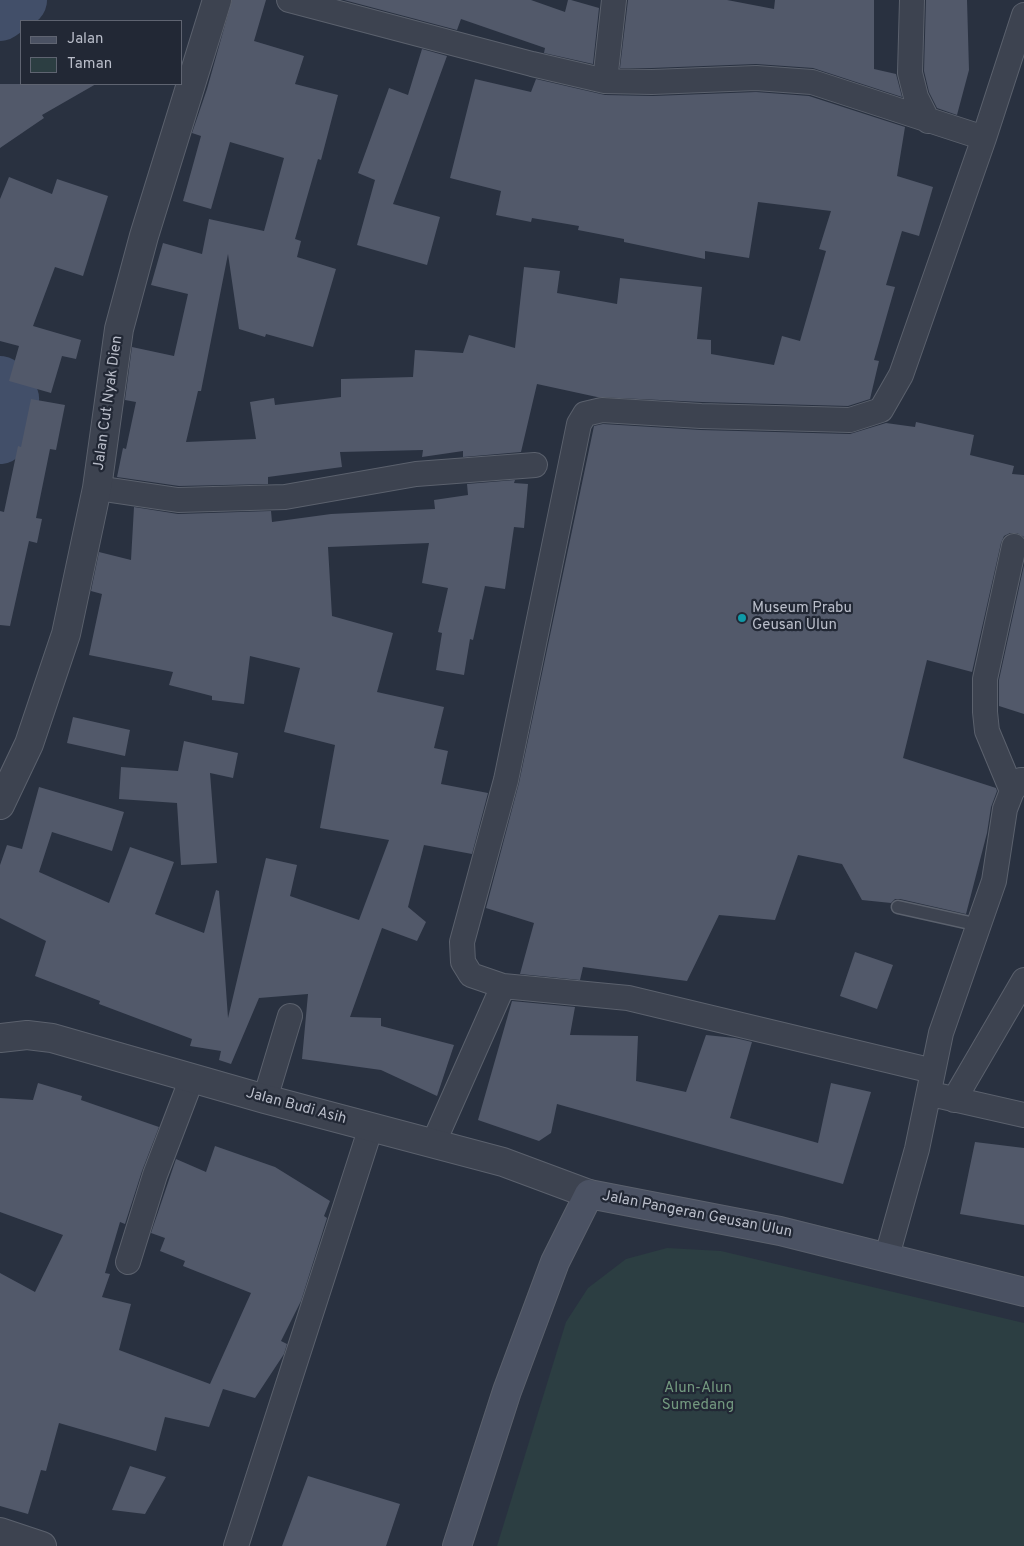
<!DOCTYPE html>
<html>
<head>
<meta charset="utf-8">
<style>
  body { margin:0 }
  #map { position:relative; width:1024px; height:1546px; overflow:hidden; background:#293140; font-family:Overpass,sans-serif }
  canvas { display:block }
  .legend { position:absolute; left:20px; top:20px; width:162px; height:65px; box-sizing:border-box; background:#222835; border:1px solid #5f6471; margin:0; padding:6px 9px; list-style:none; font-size:15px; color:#babeca }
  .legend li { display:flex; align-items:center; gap:10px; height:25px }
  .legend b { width:25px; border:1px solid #5f6471 }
</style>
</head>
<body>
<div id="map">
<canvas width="1024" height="1546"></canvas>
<ul class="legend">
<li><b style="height:6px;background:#4b5263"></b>Jalan</li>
<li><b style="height:14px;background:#2c3e42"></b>Taman</li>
</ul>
</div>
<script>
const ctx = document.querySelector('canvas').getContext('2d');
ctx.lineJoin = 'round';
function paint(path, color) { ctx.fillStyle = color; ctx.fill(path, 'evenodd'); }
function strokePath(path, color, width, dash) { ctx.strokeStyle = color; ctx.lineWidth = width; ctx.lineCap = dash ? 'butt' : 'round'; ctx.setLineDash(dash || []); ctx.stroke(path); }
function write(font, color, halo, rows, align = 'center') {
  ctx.font = font + ' Overpass,sans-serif'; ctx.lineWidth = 4.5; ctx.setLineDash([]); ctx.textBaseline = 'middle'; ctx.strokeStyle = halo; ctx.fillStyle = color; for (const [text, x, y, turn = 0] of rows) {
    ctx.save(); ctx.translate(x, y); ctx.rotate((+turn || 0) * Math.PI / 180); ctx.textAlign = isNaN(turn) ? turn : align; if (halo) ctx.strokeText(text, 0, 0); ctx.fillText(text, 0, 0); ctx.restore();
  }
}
paint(new Path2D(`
  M667 1248 721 1251 1024 1323V1546H497L566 1322 588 1288 626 1259Z`), '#2c3e42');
strokePath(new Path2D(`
  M0 14 20 0
  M0 383 12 399 0 437`), '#424f69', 54);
paint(new Path2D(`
  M232 0H266L254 41 304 56 295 84 338 95 321 160 318 159 295 239 301 241 297 257 336 269 313 347 266 334 265 337 239 329 228 254 201 391H198L186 442 256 439 250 402 274 398 275 405 341 397V379L413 377 415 350 463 353 469 335 515 348 524 267 560 271 557 293 617 304 620 278 702 287 697 339 711 340V354L774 365 782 336 800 341 826 251 819 249 831 211 758 202 749 258 705 251V259L624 242V239L578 230 579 226 532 218 531 222 496 215 501 191 450 178 475 79 531 92 536 79 605 95 653 96 756 92 809 96 905 127 897 176 933 187 919 236 902 231 886 285 895 287 874 360 879 361 870 399 848 406 702 402 597 397 537 384 521 452 463 457V451L422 457 423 450 340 452 342 467 268 477V484L179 486 117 477 123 448 126 449 136 402 125 400 132 347 174 356 188 294 151 285 163 243 202 254 209 219 264 231 284 158 230 142 211 209 183 201 201 136 192 133 207 89Z
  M344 0H531L565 12 568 0H571L599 8 593 64 544 53 545 48 461 19 457 30Z
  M628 0H727L774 9 775 0H874V69L896 74 902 97 813 68 756 64 652 68H620Z
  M926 0H967L969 70 957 115 937 108 929 92 924 71Z
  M422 49 447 56 393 204 440 217 427 265 357 245 375 180 358 173 389 88 408 95Z
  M0 84H96L42 115 44 118 0 148Z
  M9 177 52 194 57 179 108 196 83 276 55 267 33 326 81 340 76 359 62 356 51 393 9 381 19 346 0 341V199Z
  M31 399 65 405 56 450 50 449 36 518 42 519 37 543 29 541 10 626 0 625V511L4 512 18 446 21 447Z
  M916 422 974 435 970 455 1014 466 1012 474 1024 475V537L1017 533H1010L1004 536 1001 543 972 672 927 660 903 758 996 788 997 791 991 807 987 833 966 914 900 899H895L891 903 862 900 842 864 798 855 775 920 719 915 687 981 583 967 580 980 520 974 534 923 486 908 519 783 594 426 603 424 701 430 850 434 886 423 915 427Z
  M515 480 514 483 528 484 524 528 514 527 505 589 485 586 473 640 470 639 464 675 436 670 442 633 438 632 448 588 422 583 429 543 328 547 332 616 393 633 377 692 444 707 434 748 448 751 441 784 488 793 472 854 424 845 408 907 426 922 417 941 382 928 350 1017 381 1018V1026L454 1045 437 1096 381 1070 302 1059 308 994 259 998 231 1064 219 1060 221 1051 190 1046 192 1039 99 1004 100 1001 35 976 46 941 0 918V865L7 845 22 849 39 787 124 812 112 851 52 832 39 872 109 903 130 847 174 862 155 914 204 933 216 890 219 891 228 1018 266 858 297 865 290 896 359 920 389 840 320 828 335 745 284 732 300 668 250 656 244 704 212 700V696L169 685 173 672 89 655 102 594 91 591 99 552 131 560 134 507 178 514 271 511 272 522 331 514 435 509 434 500 468 495 467 484Z
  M1024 565V714L999 706V680Z
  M73 717 130 730 125 756 67 743Z
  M184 741 238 753 233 778 210 773 217 863 181 865 177 803 119 799 121 767 178 771Z
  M855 952 893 965 877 1009 840 996Z
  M512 1001 575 1007 570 1035 638 1036 636 1081 686 1092 706 1035 735 1038 752 1042 730 1118 818 1143 831 1083 871 1092 843 1184 557 1104 551 1133 539 1141 478 1120Z
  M38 1083 82 1096 81 1100 159 1127 142 1171 125 1224 120 1222 105 1273 110 1274 102 1297 131 1304 119 1350 210 1384 251 1293 183 1266 185 1261 160 1251 165 1238 151 1233 176 1159 206 1172 215 1146 275 1167 330 1201 324 1216 327 1218 301 1301 281 1341 287 1344 284 1354 255 1398 223 1389 209 1427 165 1417 156 1451 59 1423 46 1471 41 1470 28 1514 0 1506V1273L35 1292 63 1235 0 1212V1098L33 1100Z
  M975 1142 1024 1148V1225L960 1214Z
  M130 1466 166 1477 145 1514 112 1510Z
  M308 1476 400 1504 386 1546H282Z`), '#52596a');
const service = new Path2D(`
  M898 907 979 925`);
const minor = new Path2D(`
  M289 0 532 64 605 81 652 82 756 78 812 82 984 138
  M912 0 910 73 916 97 928 121
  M605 81 614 0
  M97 488 178 500 285 497 416 474 535 465
  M1012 791 987 731 985 712V679L1014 546
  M933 1071 628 998 503 986 471 975 463 962 462 942 506 780 579 424 585 414 602 410 701 416 850 420 881 410 901 375 984 138 1024 15
  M940 1096 1024 1115
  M265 1099 290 1016
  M954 1100 1024 980
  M433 1144 503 986
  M887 1256 917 1149 941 1033 994 881 1005 809 1012 791 1021 780H1024
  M128 1262 155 1175 192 1078
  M236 1546 371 1127`);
const tertiary = new Path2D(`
  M0 805 29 744 66 634 97 488 119 329 144 236 217 0
  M0 1038 27 1035 52 1038 265 1099 503 1162 589 1194
  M0 1532 42 1546`);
const secondary = new Path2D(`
  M457 1546 507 1391 555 1262 589 1194 780 1231 1024 1292`);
strokePath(service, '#5b616d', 15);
strokePath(minor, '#5b616d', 26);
strokePath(tertiary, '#5b616d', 30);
strokePath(secondary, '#5b616d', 30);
strokePath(service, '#3d4350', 12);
strokePath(minor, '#3d4350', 24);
strokePath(tertiary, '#3d4350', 28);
strokePath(secondary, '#4b5263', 28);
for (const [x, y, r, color] of [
  [742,618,5,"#0f9aa8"]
]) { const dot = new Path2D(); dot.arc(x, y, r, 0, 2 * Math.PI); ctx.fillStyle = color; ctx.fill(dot); strokePath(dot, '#222835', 2); }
write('15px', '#babeca', '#222835', [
  ["Jalan Cut Nyak Dien",109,403,-82],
  ["Jalan Budi Asih",296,1107,15],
  ["Jalan Pangeran Geusan Ulun",697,1215,11]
]);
write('15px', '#babeca', '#222835', [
  ["Museum Prabu",752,609],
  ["Geusan Ulun",752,626]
], 'left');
write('15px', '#73997f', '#222835', [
  ["Alun-Alun",698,1389],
  ["Sumedang",698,1406]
]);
</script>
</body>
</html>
